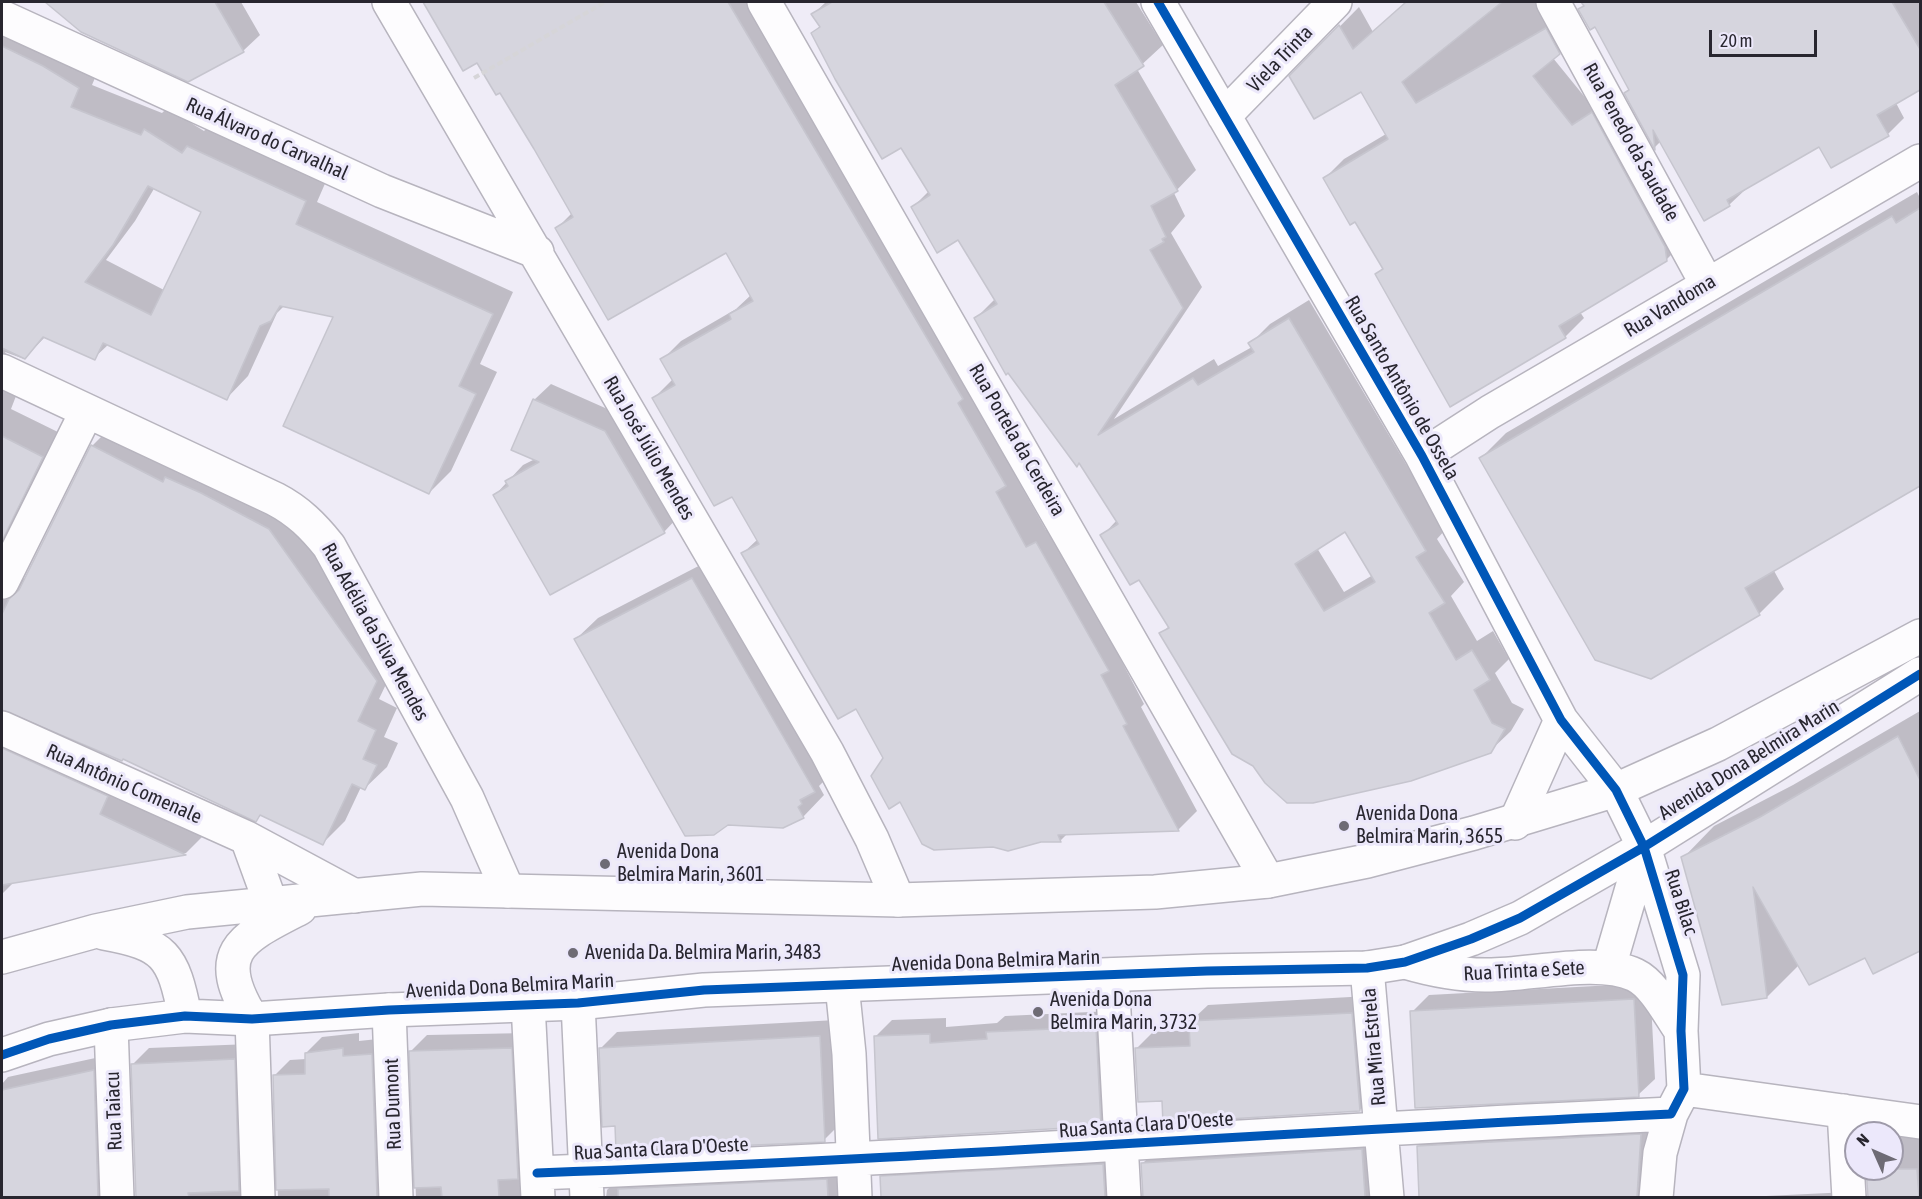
<!DOCTYPE html>
<html>
<head>
<meta charset="utf-8">
<style>
  body { margin:0 }
  #map { position:relative; width:1922px; height:1199px; overflow:hidden; background:#efecf7; font-family:"Asap Condensed",sans-serif }
  canvas { display:block }
  .frame { position:absolute; inset:0; border:3px solid #28262f; pointer-events:none }
  .north { position:absolute; left:1844px; top:1121px; width:60px; height:60px; box-sizing:border-box; background:#ece8fb; border:2px solid #9e9aa9; border-radius:50%; rotate:315deg; font-size:16px; font-weight:700; line-height:24px; text-align:center; color:#28262f }
  .north::after { content:''; display:block; margin:auto; width:21px; height:27px; background:#6e6b75; clip-path:polygon(50% 0,100% 100%,50% 72%,0 100%) }
  .scale { position:absolute; left:1709px; top:30px; width:108px; height:27px; box-sizing:border-box; border:3px solid #28262f; border-top:0; padding-left:8px; font-size:18px; line-height:21px; white-space:nowrap; color:#28262f; -webkit-text-stroke:4px #ece8fb; paint-order:stroke }
</style>
</head>
<body>
<div id="map">
<canvas width="1922" height="1199"></canvas>
<div class="frame"></div>
<div class="north">N</div>
<div class="scale">20 m</div>
</div>
<script>
const ctx = document.querySelector('canvas').getContext('2d');
ctx.lineJoin = 'round';
function paint(path, color) { ctx.fillStyle = color; ctx.fill(path, 'evenodd'); }
function strokePath(path, color, width, dash) { ctx.strokeStyle = color; ctx.lineWidth = width; ctx.lineCap = dash ? 'butt' : 'round'; ctx.setLineDash(dash || []); ctx.stroke(path); }
function write(font, color, halo, rows, align = 'center') {
  ctx.font = font + ' "Asap Condensed",sans-serif'; ctx.lineWidth = 6; ctx.setLineDash([]); ctx.textBaseline = 'middle'; ctx.strokeStyle = halo; ctx.fillStyle = color; for (const [text, x, y, turn = 0] of rows) {
    ctx.save(); ctx.translate(x, y); ctx.rotate((+turn || 0) * Math.PI / 180); ctx.textAlign = isNaN(turn) ? turn : align; if (halo) ctx.strokeText(text, 0, 0); ctx.fillText(text, 0, 0); ctx.restore();
  }
}
paint(new Path2D(`
  M58 2H241L260 35 243 51 69 21Z
  M425 2H758L1024 466 1015 475 1046 530 1055 524 1127 651 1120 658 1144 704 1141 707 1197 811 1178 830 1067 834 1061 840 1040 841 885 758 856 707 743 553 758 539 732 495 654 398 673 379 662 360 681 341 736 309 751 295 727 251 557 228 572 213 501 91 477 61 464 69Z
  M826 2H1136L1163 45 1137 69 1196 170 1174 193 1185 216 1171 233 1202 287 1114 419 1214 359 1218 366 1252 347 1250 344 1270 324 1309 300 1445 530 1437 539 1464 582 1451 596 1477 641 1493 631 1509 659 1495 673 1512 703 1524 709 1511 731 1490 751 1161 634 1169 626 1139 578 1102 536 1117 520 1080 462 976 318 995 299 959 238 913 207 929 191 902 146 813 33 821 25 813 14ZM1346 530 1373 575 1344 592 1317 548Z
  M1406 2H1549L1578 34 1553 58 1592 106 1686 240 1666 260 1580 312 1584 318 1565 337 1376 274 1384 267 1356 220 1325 178 1344 159 1386 134 1362 90 1291 76 1359 7 1373 32Z
  M1588 2H1918L1920 4V88L1896 103 1904 118 1888 134 1819 145 1746 189 1729 205 1661 141 1655 147 1626 93 1630 89 1595 24 1580 10Z
  M2 13 100 66 92 85 162 113 167 108 204 131 210 125 327 179 317 202 513 292 480 364 497 372 451 471 429 493 336 316 284 306 277 313 248 376 227 398 109 344 94 358 46 336 24 359 5 352 21 383 11 409 64 435 16 578 26 579 92 446 114 424 291 507 398 659 379 699 397 708 384 737 398 743 387 767 365 788 361 787 345 821 323 843 262 814 256 820 124 757 5 709 8 717 207 832 186 853 10 882 13 883 2 894ZM155 187 203 211 164 290 106 260 135 221Z
  M1917 192 1920 198V484L1773 569 1784 589 1759 614 1651 677 1481 458 1506 433Z
  M551 384 621 415 680 515 664 532 495 495 523 465 535 459 534 400Z
  M714 558 836 769 819 786 824 795 803 817 576 639 598 618Z
  M1920 711V950L1874 972 1866 956 1799 965 1767 997 1683 858 1714 826 1793 785Z
  M1650 983 1655 1079 1638 1095 1412 1012 1429 995Z
  M1368 996 1377 1093 1360 1110 1164 1099 1136 1049 1153 1032 1191 1030V1021L1208 1005Z
  M1112 1011 1118 1108 1101 1125 875 1037 892 1020 946 1018V1027L997 1023 1005 1016Z
  M836 1020 841 1123 824 1140 600 1049 617 1032Z
  M359 1033V1041L387 1038 401 1198H278L274 1076 290 1060 306 1059V1053L322 1037Z
  M527 1033 540 1198H416L411 1051 427 1035Z
  M250 1044 264 1198H137L133 1064 149 1048Z
  M109 1055 122 1198H2V1084L8 1077Z
  M1657 1118 1661 1198H1421L1419 1146 1436 1129Z
  M1378 1133 1381 1198H1142V1164L1159 1147Z
  M1892 1134 1920 1139V1198H1869L1868 1169H1892Z
  M1120 1148 1132 1198H882L881 1177 898 1160Z
  M843 1163 845 1198H606L607 1190 624 1173Z
  M1849 1192 1855 1198H1745V1197Z`), '#0003');
const building = new Path2D(`
  M45 2H215L244 52 188 82 81 32Z
  M423 2H728L963 399 958 403 1006 486 996 492 1026 547 1036 542 1109 671 1101 675 1127 724 1123 726 1179 831 1058 835 1061 842H1041L1008 851 993 847 934 850 922 844 900 802 889 809 871 776 883 758 856 709 838 719 741 553 759 544 732 497 714 506 652 398 675 385 660 359 731 319 729 314 753 301 726 253 608 320 555 228 573 217 534 149 500 93 496 95 477 63 463 71Z
  M832 2H1104L1144 66 1115 85 1178 191 1151 206 1166 237 1162 239 1164 242 1150 250 1183 308 1098 435 1193 378 1198 385 1254 352 1248 343 1289 318 1426 551 1416 557 1445 603 1429 613 1456 660 1472 650 1490 680 1474 690 1492 723 1505 729 1491 753 1411 781 1313 803H1287L1265 783 1253 766 1232 754 1159 633 1169 628 1139 580 1130 585 1100 535 1118 524 1079 463 1077 467 1008 373 1006 375 974 318 997 304 958 240 937 253 911 207 930 195 901 148 882 159 835 79 811 33 820 27 811 14ZM1345 532 1375 582 1324 611 1295 564Z
  M1406 2H1502L1402 82 1416 103 1546 28 1560 54 1533 76 1572 125 1592 112 1665 247 1667 261 1559 326 1566 338 1450 407 1375 274 1383 269 1355 222 1350 225 1323 178 1388 139 1361 92 1314 119 1289 76 1339 25 1353 49Z
  M1581 2H1892L1920 49V90L1877 115 1889 136 1831 168 1819 147 1727 200 1730 206 1704 221 1653 130 1655 150 1624 93 1629 90 1595 27 1590 30 1578 9 1584 6Z
  M2 46 43 66 79 88 71 107 141 135 144 129 182 153 187 146 306 201 296 224 493 314 459 386 476 394 429 494 283 426 333 317 280 306 271 321 260 326 227 400 103 343 95 360 43 337 25 359 2 348ZM148 186 201 212 151 315 85 282 113 245Z
  M1920 208V486L1745 588 1760 615 1651 679 1595 660 1479 458 1892 216 1896 223Z
  M533 399 605 431 665 533 550 595 493 495 508 486 505 481 539 462 511 450Z
  M2 436 43 457 2 541Z
  M91 445 163 482 165 477 201 493 269 529 377 681 358 721 376 730 363 759 377 765 365 790 352 784 323 845 260 815 256 822 123 759 122 761 2 710V614L9 599 19 590Z
  M692 578 815 792 800 800 802 804 798 807 804 818 783 828 728 825 714 835 685 836 574 639Z
  M1898 736 1920 780V951L1873 974 1865 958 1809 985 1753 887 1767 998 1722 1005 1681 857 1760 817Z
  M2 748 108 796 100 814 186 855 2 885Z
  M1634 999 1639 1097 1415 1108 1410 1011Z
  M1352 1013 1360 1111 1163 1123 1162 1101 1138 1102 1135 1048 1190 1046 1189 1021Z
  M1096 1027 1101 1126 878 1139 874 1036 930 1034V1043L987 1039 986 1032Z
  M820 1036 825 1142 616 1151 615 1126 602 1127 599 1048Z
  M343 1048V1056L372 1054 377 1197H329V1189L276 1190 273 1075 305 1074V1053Z
  M512 1048 518 1179 498 1180 499 1197H442L441 1187 414 1188 409 1051Z
  M235 1059 239 1191 188 1193 189 1197H136L131 1064Z
  M94 1070 98 1197H2V1090Z
  M1641 1134 1637 1197H1419L1417 1146Z
  M1362 1149 1365 1197H1143L1141 1163Z
  M1103 1164 1105 1197H881L880 1176Z
  M1866 1169H1917L1919 1197H1868Z
  M827 1179 828 1197H618V1189Z`);
paint(building, '#d6d5de');
strokePath(building, '#c6c5ce', 1.5);
const minor = new Path2D(`
  M389 2 827 752 872 839 898 900
  M764 2 1268 881
  M1553 2 1707 284
  M2 17 382 191 537 252
  M1224 116 1335 2
  M2 371 275 499C298 511 313 526 329 546L467 798 508 891
  M1422 456 1490 412 1920 161
  M2 582 87 411
  M2 728 247 838 355 896
  M1515 823 1561 720
  M247 838 271 904
  M1405 962C1432 970 1457 975 1485 975 1527 976 1598 957 1635 975 1654 984 1669 1014 1681 1031
  M1609 967 1644 847
  M1367 968 1387 1198
  M1112 975 1124 1198
  M842 985 849 1054 855 1198
  M578 1003 587 1198
  M528 1004 538 1198
  M389 1010 396 1198
  M252 1019 258 1198
  M111 1025 117 1198
  M1684 1089 1920 1122
  M1844 1111 1849 1198
  M537 1173C915 1160 1293 1131 1671 1114L1684 1089 1681 1031 1683 975 1644 847 1616 790 1561 720 1422 456 1158 2
  M1656 1198 1660 1153 1671 1114`);
const major = new Path2D(`
  M104 933C165 944 173 955 185 1016
  M2 957 96 931 187 912 422 889 898 900 1155 892 1268 881 1367 861 1474 833 1616 790 1718 744 1920 636
  M252 1019C210 951 242 938 300 908
  M2 1055 49 1039 111 1025 185 1016 252 1019 389 1010 578 1003 704 990 1207 971 1367 968 1405 962 1471 939 1520 918 1644 847 1920 674`);
strokePath(minor, '#b7b4be', 36);
strokePath(major, '#b7b4be', 36);
strokePath(new Path2D(`
  M474 78 605 2`), '#d6d5d8', 4, [6, 3]);
strokePath(minor, '#fdfcfe', 33);
strokePath(major, '#fdfcfe', 33);
strokePath(new Path2D(`
  M2 1055 49 1039 111 1025 185 1016 252 1019 389 1010 578 1003 704 990 1207 971 1367 968 1405 962 1471 939 1520 918 1644 847 1920 674
  M537 1173C915 1160 1293 1131 1671 1114L1684 1089 1681 1031 1683 975 1644 847 1616 790 1561 720 1422 456 1158 2`), '#0057b8', 9);
for (const [x, y, r, color] of [
  [1344,826,6,"#6e6b75"],
  [605,864,6,"#6e6b75"],
  [573,953,6,"#6e6b75"],
  [1038,1012,6,"#6e6b75"]
]) { const dot = new Path2D(); dot.arc(x, y, r, 0, 2 * Math.PI); ctx.fillStyle = color; ctx.fill(dot); strokePath(dot, '#ece8fb', 2); }
write('20px', '#28262f', '#ece8fb', [
  ["Viela Trinta",1280,59,-46],
  ["Rua Álvaro do Carvalhal",267,139,24],
  ["Rua Penedo da Saudade",1631,142,61],
  ["Rua Vandoma",1670,306,-31],
  ["Rua Santo Antônio de Ossela",1402,388,60],
  ["Rua Portela da Cerdeira",1017,440,60],
  ["Rua José Júlio Mendes",649,448,60],
  ["Rua Adélia da Silva Mendes",375,632,61],
  ["Avenida Dona Belmira Marin",1749,760,-32],
  ["Rua Antônio Comenale",124,784,24],
  ["Rua Bilac",1681,902,72],
  ["Avenida Dona Belmira Marin",996,961,-2],
  ["Rua Trinta e Sete",1524,971,-3],
  ["Avenida Dona Belmira Marin",510,986,-3],
  ["Rua Mira Estrela",1374,1047,-95],
  ["Rua Dumont",393,1104,-92],
  ["Rua Taiacu",114,1111,-92],
  ["Rua Santa Clara D'Oeste",1146,1125,-4],
  ["Rua Santa Clara D'Oeste",661,1149,-3]
]);
write('20px', '#28262f', '#ece8fb', [
  ["Avenida Dona",1356,814],
  ["Belmira Marin, 3655",1356,837],
  ["Avenida Dona",617,852],
  ["Belmira Marin, 3601",617,875],
  ["Avenida Da. Belmira Marin, 3483",585,953],
  ["Avenida Dona",1050,1000],
  ["Belmira Marin, 3732",1050,1023]
], 'left');
</script>
</body>
</html>
